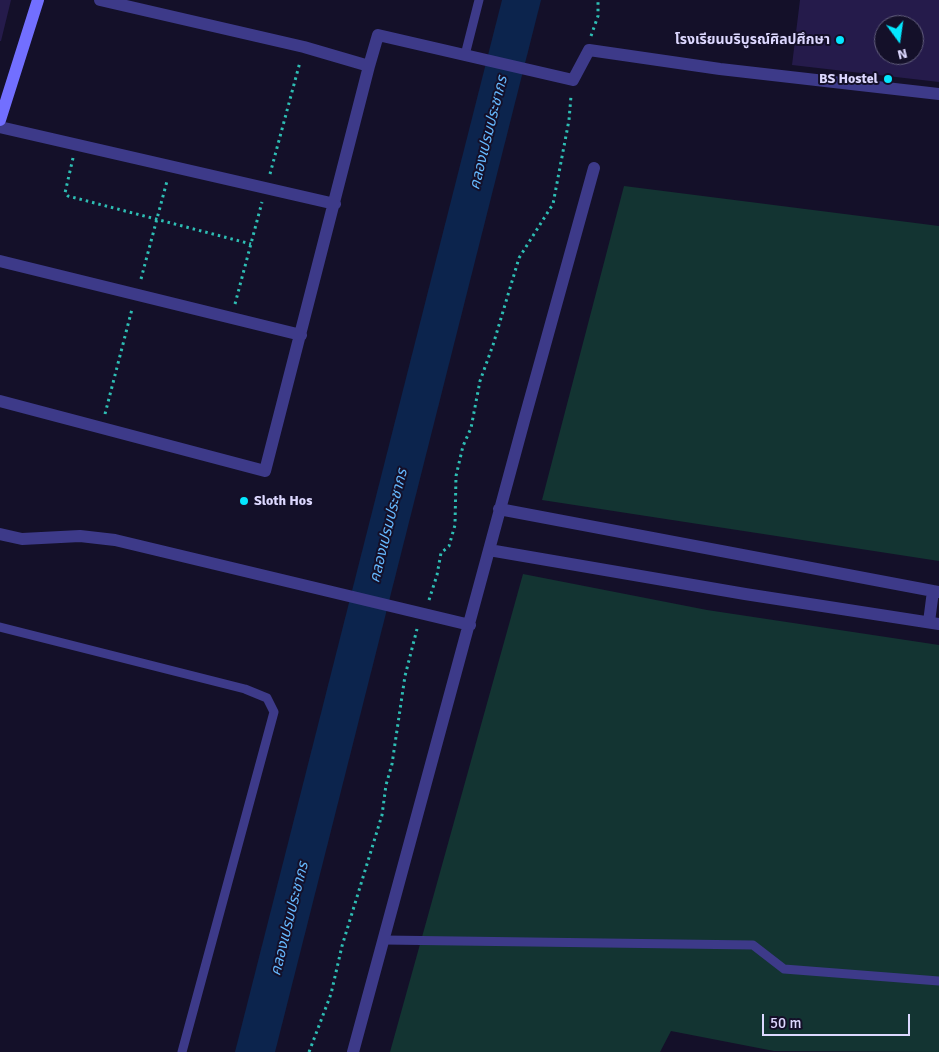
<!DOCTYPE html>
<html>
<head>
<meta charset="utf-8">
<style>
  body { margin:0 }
  #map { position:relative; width:939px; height:1052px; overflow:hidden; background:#141029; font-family:Signika,sans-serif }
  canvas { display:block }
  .north { position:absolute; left:874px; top:15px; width:50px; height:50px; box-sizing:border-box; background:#141029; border:1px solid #64607f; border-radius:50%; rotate:166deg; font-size:14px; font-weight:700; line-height:20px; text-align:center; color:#ddd8ff }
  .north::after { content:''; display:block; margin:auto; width:18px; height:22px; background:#04e7ff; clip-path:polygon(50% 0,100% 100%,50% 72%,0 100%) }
  .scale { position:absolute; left:762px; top:1014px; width:148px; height:22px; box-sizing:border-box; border:2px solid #ddd8ff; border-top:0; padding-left:6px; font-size:15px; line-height:18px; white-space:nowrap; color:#ddd8ff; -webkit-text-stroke:4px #141029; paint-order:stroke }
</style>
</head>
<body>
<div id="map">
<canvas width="939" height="1052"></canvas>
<div class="north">N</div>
<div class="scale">50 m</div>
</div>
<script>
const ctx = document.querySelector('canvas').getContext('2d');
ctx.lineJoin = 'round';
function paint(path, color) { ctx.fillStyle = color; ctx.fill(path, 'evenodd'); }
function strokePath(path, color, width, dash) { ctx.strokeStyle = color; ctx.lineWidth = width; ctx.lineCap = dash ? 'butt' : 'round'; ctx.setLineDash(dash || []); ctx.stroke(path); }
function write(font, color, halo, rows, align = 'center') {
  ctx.font = font + ' Signika,"Noto Sans Thai",sans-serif'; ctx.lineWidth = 4; ctx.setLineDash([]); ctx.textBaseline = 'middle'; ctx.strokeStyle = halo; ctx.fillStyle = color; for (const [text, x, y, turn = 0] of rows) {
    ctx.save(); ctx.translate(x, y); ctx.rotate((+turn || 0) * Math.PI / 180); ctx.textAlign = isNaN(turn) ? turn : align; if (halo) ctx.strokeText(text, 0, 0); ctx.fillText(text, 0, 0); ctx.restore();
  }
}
paint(new Path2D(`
  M624 186 939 226V561L542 500Z
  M523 574 707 610 939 645V1052L774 1051 671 1031 660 1052H390Z`), '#133432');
paint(new Path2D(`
  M502 0H541L275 1052H235Z`), '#0c244d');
paint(new Path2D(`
  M0 0H11L1 41H0Z
  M800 0H939V82L792 65ZM884 25H914V55H884Z`), '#251b4b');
strokePath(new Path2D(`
  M591 36 598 16V0
  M73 158 65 193 68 196 251 244
  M270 174 300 62
  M141 279 167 181
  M235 304 262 202
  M105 414 132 309
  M429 600 437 575 441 553 449 546 455 525 456 476 463 446 471 428 480 381 493 345 519 258 553 204 569 120 571 96
  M309 1052 331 994 342 946 382 815 386 785 392 764 405 676 417 629`), '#2ebeb4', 3, [2.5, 4]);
strokePath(new Path2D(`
  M465 55 479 0
  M0 627 245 689 267 698 274 712 182 1052
  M384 940 753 945 784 969 939 981`), '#3d3a89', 9);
strokePath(new Path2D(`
  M369 66 378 35 573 80 589 50 720 69 939 94
  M0 127 335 204
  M0 261 301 335
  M0 401 265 471 369 66 304 47 100 0
  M499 509 939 592
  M0 534 22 539 80 536 115 540 470 625
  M489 550 745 594 939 624
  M929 622 933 591
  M353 1052C434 758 511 462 594 168`), '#3d3a89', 12);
strokePath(new Path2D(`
  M0 120 38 0`), '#726fff', 12);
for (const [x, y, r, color] of [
  [840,40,5,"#04e7ff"],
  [888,79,5,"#04e7ff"],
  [244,501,5,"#04e7ff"]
]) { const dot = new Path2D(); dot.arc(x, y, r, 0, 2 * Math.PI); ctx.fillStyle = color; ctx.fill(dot); strokePath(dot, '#141029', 2); }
write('bold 14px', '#ddd8ff', '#141029', [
  ["โรงเรียนบริบูรณ์ศิลปศึกษา",830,40],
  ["BS Hostel",878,79],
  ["Sloth Hos",254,501,"left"]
], 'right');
write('italic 15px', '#66b9ff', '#141029', [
  ["คลองเปรมประชากร",489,133,-76],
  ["คลองเปรมประชากร",389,526,-76],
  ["คลองเปรมประชากร",290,919,-76]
]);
</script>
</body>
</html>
